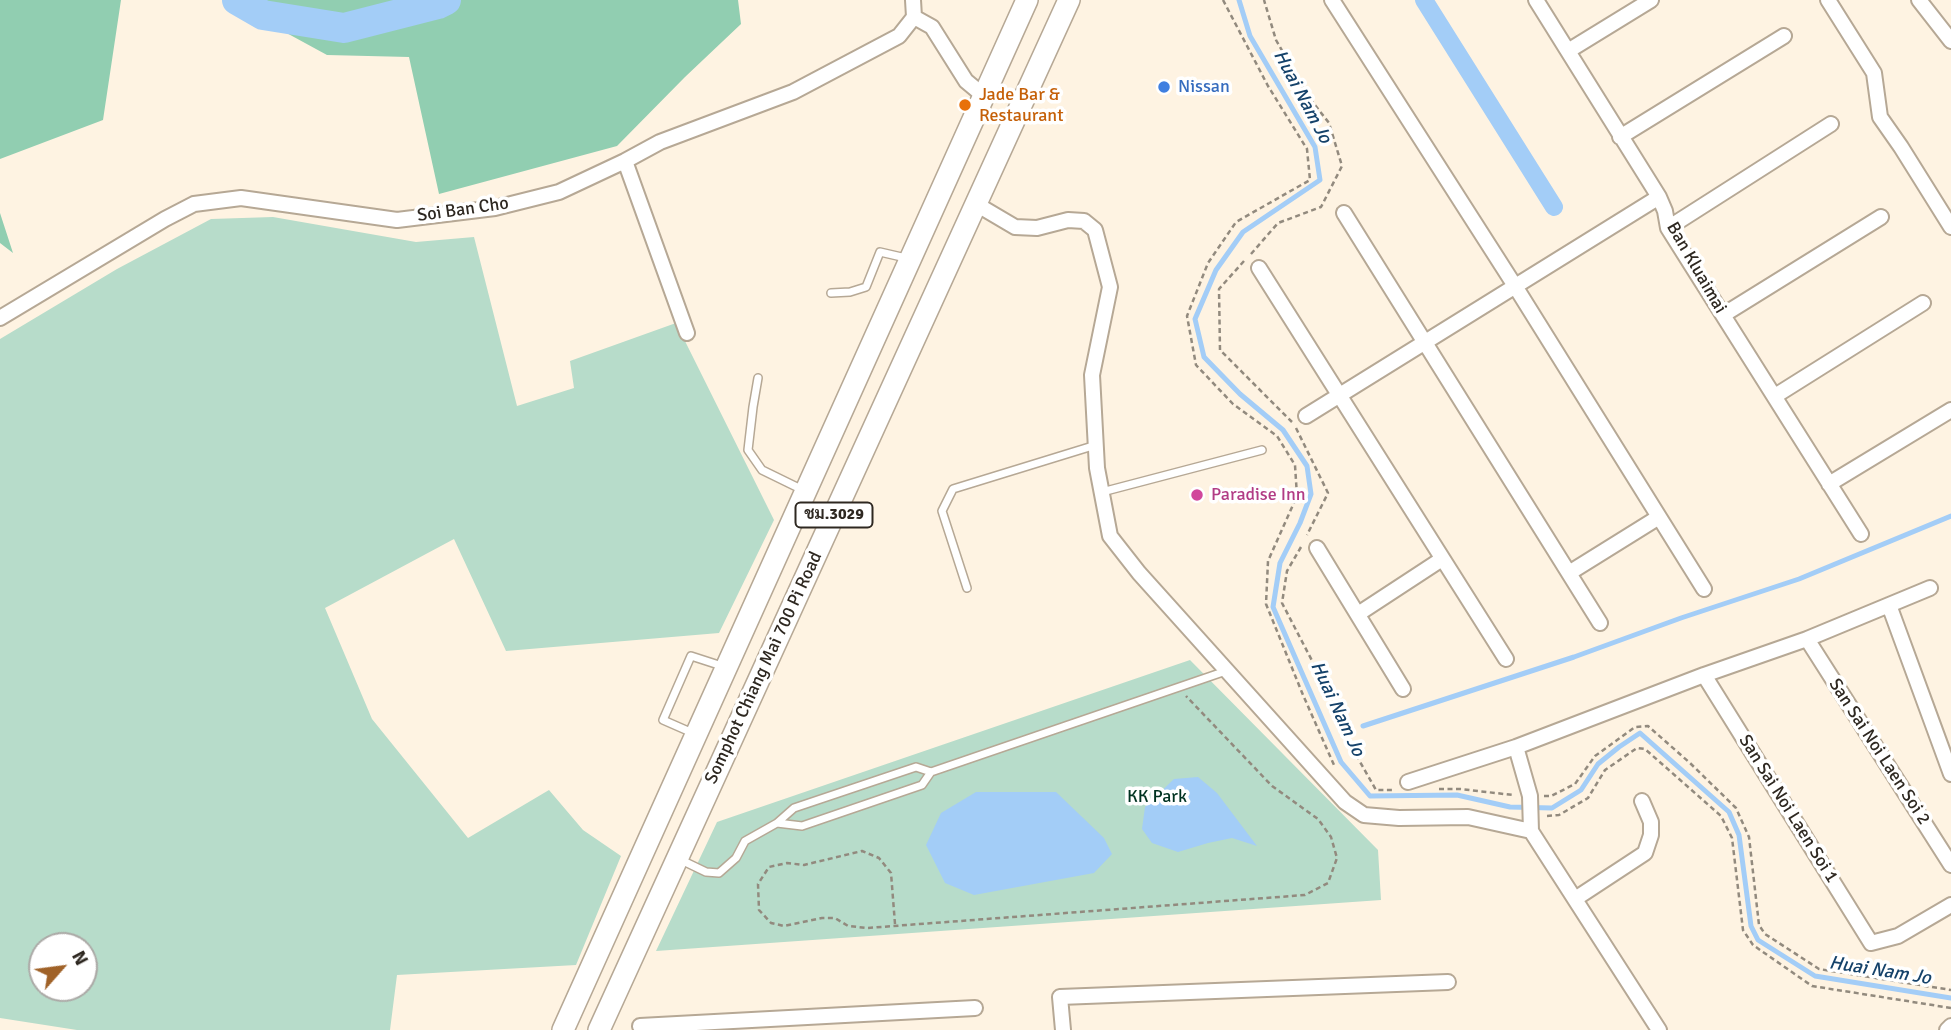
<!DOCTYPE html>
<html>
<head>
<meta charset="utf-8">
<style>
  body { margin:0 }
  #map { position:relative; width:1951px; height:1030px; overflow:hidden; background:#fef3e2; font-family:Signika,sans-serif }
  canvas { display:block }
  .north { position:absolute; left:28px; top:932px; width:70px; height:70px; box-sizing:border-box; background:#fff; border:2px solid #aba9a6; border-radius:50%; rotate:62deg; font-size:19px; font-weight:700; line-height:28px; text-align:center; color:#2e2821 }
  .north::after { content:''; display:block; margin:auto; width:24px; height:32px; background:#a06228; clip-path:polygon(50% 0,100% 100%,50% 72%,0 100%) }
</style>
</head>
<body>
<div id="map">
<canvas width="1951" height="1030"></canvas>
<div class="north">N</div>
</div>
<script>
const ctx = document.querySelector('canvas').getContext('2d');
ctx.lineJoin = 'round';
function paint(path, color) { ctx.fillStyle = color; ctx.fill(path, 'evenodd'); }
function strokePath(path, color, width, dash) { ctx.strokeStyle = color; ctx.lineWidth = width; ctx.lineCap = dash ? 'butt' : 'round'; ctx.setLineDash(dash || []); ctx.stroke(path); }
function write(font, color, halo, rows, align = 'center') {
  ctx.font = font + ' Signika,Sarabun,sans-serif'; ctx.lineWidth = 7; ctx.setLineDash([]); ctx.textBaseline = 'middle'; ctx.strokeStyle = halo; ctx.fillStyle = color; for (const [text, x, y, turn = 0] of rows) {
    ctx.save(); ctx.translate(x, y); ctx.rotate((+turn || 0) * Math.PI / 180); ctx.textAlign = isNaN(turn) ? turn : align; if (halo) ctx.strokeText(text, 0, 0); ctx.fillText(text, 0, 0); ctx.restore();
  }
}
paint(new Path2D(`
  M273 217 416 242 474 237 517 406 574 388 570 361 676 323 774 520 719 633 506 651 454 539 325 608 372 719 468 838 549 790 583 830 621 856 576 965 397 975 390 1030H77L0 1018V339L117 269 211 219ZM42 946H84V988H42Z
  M1190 660 1378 850 1381 900 656 951 717 822Z`), '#b7dcca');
paint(new Path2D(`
  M0 0H121L103 120 0 159Z
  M226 0H738L741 24 685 77 617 146 439 194 409 57 327 55Z
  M0 213 13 253 0 243Z`), '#91ceb1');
paint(new Path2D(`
  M1198 777 1217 793 1257 846 1232 838 1208 843 1178 852 1152 843 1142 829 1145 807 1174 779Z
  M976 792H1056L1104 838 1112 854 1094 873 974 895 945 883 926 845 941 813Z`), '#a3cdf7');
strokePath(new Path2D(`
  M1239 0 1250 36 1315 147 1320 180 1243 232 1216 270 1195 319 1204 357 1240 394 1283 430 1307 466 1311 494 1300 523 1280 563 1273 607 1341 762 1370 796 1457 795 1510 807 1552 808 1581 790 1598 764 1619 747 1640 733 1729 812 1739 835 1751 926 1758 940 1815 976 1951 998
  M1363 726 1574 657 1681 618 1799 579 1951 516`), '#a3cdf7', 5);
strokePath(new Path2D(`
  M1424 0 1554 207`), '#a3cdf7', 18);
strokePath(new Path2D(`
  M237 0 263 15 344 28 438 4 446 0`), '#a3cdf7', 30);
const lane = new Path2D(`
  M831 293 850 292 866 287 880 252 906 258
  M758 378 753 407 748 450 762 470 805 491
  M1102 492 1262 450
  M967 588 942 511 953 489 1096 445
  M695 734 663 720 691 656 725 667
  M931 772 922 785 802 826 777 823 794 808 916 767 931 772 1226 671
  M681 860 706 872 719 873 736 858 745 841 777 823`);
const street = new Path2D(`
  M913 0 914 17
  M1332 0 1515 286 1704 589
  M1536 0 1659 197 1665 211 1668 228 1861 534
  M1828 0 1874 73 1880 117 1901 147 1951 227
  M1919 0 1951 41
  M914 17 932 27 966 81 984 96
  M1568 51 1651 0
  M1620 137 1784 36
  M625 161 687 333
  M976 204 1015 227 1037 228 1068 220 1084 221 1095 230 1110 287 1092 375 1097 468 1110 536 1139 573 1345 802 1364 815 1399 818 1468 817 1531 831 1659 1030
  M1344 213 1600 623
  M1668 228 1831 124
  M1259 268 1506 659
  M1723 315 1881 217
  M0 318 165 219 194 204 241 198 397 220 495 208 559 192 625 161 660 142 793 92 899 36 914 17
  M1775 396 1923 303
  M1306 416 1659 197
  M1829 484 1951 410
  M1317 548 1403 689
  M1569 573 1659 517
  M1889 605 1951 774
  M1358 614 1442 559
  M1807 639 1951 865
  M1704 675 1871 943 1898 936 1951 905
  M1516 747 1530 796 1531 831
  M1408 782 1516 747 1704 675 1807 639 1930 588
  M1575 899 1645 853 1651 835V822L1642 801
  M640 1026 975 1008
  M1063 1030 1060 997 1448 982
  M1947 1030 1951 1026`);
const primary = new Path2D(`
  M563 1030 1027 0
  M599 1030 1069 0`);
strokePath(lane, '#b6a895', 10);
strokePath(street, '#b6a895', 18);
strokePath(primary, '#b6a895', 24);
strokePath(new Path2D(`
  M1223 0 1268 86 1307 149 1310 180 1236 222 1208 263 1187 316 1196 365 1233 404 1277 436 1295 465 1297 496 1268 561 1266 604 1303 695 1334 765
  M1251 254 1278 223 1321 207 1342 166 1329 123 1308 96 1276 40 1264 0
  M1244 261 1219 289 1220 350 1292 422
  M1296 428 1328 493 1307 535
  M1301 547 1287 571 1282 603 1320 676 1355 753 1376 790H1394
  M1439 789H1460L1513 795
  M1544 796H1551L1575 784 1595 756 1635 727 1648 726 1690 763 1736 808 1749 837 1759 925 1765 934 1819 969 1951 990
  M1547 816 1559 815 1588 798 1605 770 1637 748 1645 749 1721 816 1732 838 1743 930 1753 945 1812 986 1951 1008
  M895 924 891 873 879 858 862 851 804 865 787 863 769 867 758 884 759 910 771 923 784 926 822 918H835L848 926 867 928 1305 895 1328 883 1337 858 1331 837 1318 819 1272 786 1186 696`), '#928a7e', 2.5, [5, 3.5]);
strokePath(lane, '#fff', 7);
strokePath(street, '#fff', 14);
strokePath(primary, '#fff', 21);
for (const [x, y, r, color] of [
  [1164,87,7,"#3f7fe0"],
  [965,105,7,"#e8710a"],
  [1197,495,7,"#d1479c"]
]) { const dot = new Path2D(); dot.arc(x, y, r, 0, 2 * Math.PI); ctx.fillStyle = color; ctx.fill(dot); strokePath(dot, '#fff', 2.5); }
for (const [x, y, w] of [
  [834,515,77]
]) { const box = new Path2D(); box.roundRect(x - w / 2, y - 12.5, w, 25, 5); ctx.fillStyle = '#fff'; ctx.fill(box); strokePath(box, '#2e2821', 2); }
write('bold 16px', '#2e2821', null, [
  ["ชม.3029",834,515]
]);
write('18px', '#366cbe', '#fff', [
  ["Nissan",1178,87]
], 'left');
write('18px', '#c56008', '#fff', [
  ["Jade Bar &",979,95],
  ["Restaurant",979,116]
], 'left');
write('18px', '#2e2821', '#fff', [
  ["Soi Ban Cho",463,210,-8],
  ["Ban Kluaimai",1696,268,60],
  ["Somphot Chiang Mai 700 Pi Road",764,668,-65],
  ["San Sai Noi Laen Soi 2",1879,752,57],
  ["San Sai Noi Laen Soi 1",1788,809,58]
]);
write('18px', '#b23c85', '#fff', [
  ["Paradise Inn",1211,495]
], 'left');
write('18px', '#003321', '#fff', [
  ["KK Park",1157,797]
]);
write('italic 19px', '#15426a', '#fff', [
  ["Huai Nam Jo",1302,97,62],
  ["Huai Nam Jo",1337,709,65],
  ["Huai Nam Jo",1880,971,9]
]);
</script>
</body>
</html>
